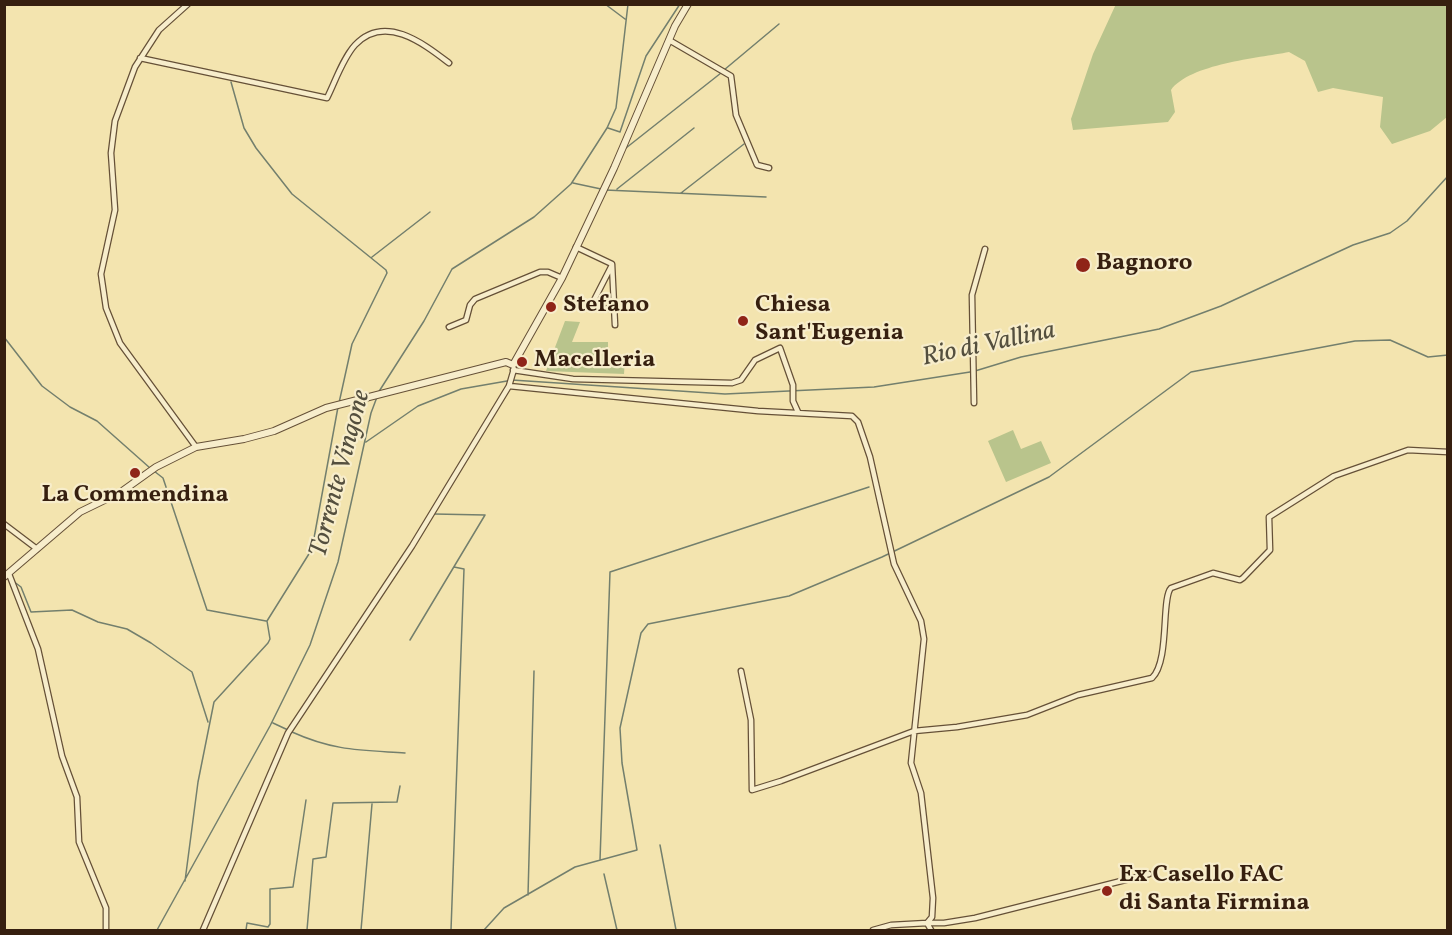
<!DOCTYPE html>
<html>
<head>
<meta charset="utf-8">
<style>
  body { margin:0 }
  #map { position:relative; width:1452px; height:935px; overflow:hidden; background:#f3e4af; font-family:Vollkorn,serif }
  canvas { display:block }
  .frame { position:absolute; inset:0; border:6px solid #361f0f; pointer-events:none }
</style>
</head>
<body>
<div id="map">
<canvas width="1452" height="935"></canvas>
<div class="frame"></div>
</div>
<script>
const ctx = document.querySelector('canvas').getContext('2d');
ctx.lineJoin = 'round';
function paint(path, color) { ctx.fillStyle = color; ctx.fill(path, 'evenodd'); }
function strokePath(path, color, width, dash) { ctx.strokeStyle = color; ctx.lineWidth = width; ctx.lineCap = dash ? 'butt' : 'round'; ctx.setLineDash(dash || []); ctx.stroke(path); }
function write(font, color, halo, rows, align = 'center') {
  ctx.font = font + ' Vollkorn,serif'; ctx.lineWidth = 4.5; ctx.setLineDash([]); ctx.textBaseline = 'middle'; ctx.strokeStyle = halo; ctx.fillStyle = color; for (const [text, x, y, turn = 0] of rows) {
    ctx.save(); ctx.translate(x, y); ctx.rotate((+turn || 0) * Math.PI / 180); ctx.textAlign = isNaN(turn) ? turn : align; if (halo) ctx.strokeText(text, 0, 0); ctx.fillText(text, 0, 0); ctx.restore();
  }
}
paint(new Path2D(`
  M1116 4 1447 5V117L1430 131 1392 144 1380 127 1383 97 1333 88 1318 92 1305 61 1289 52C1258 58 1190 64 1171 90L1175 112 1168 122 1073 130 1071 119 1093 54Z
  M565 321 580 322 572 342H608V358H625L624 374 546 371Z
  M1013 430 1021 449 1041 441 1051 463 1006 482 988 441Z`), '#b9c48c');
strokePath(new Path2D(`
  M605 4 625 19
  M724 70 779 24
  M231 82 244 128 256 148 292 194 386 270 387 273 352 344 339 403
  M608 128 620 132 646 56 680 4
  M626 148 721 73
  M573 183 601 189
  M617 189 694 128
  M605 190 766 197
  M681 193 744 144
  M372 257 430 212
  M4 337 42 386 70 407 97 421 150 468
  M975 371 1021 357 1159 329 1221 306 1353 245 1390 233 1407 221 1448 176
  M512 380 725 394 874 387 970 372
  M378 393 424 321 452 269 534 217 571 184 607 128 616 108 628 4
  M366 442 418 406 461 389 507 381
  M154 471 163 478 207 610 266 621
  M13 581 21 587 31 612 72 610 98 622 127 629 151 643 192 672 208 722
  M410 640 485 515 434 514
  M273 723 288 730
  M292 732C334 751 361 750 405 753
  M660 845 676 930
  M600 860 610 572 869 487
  M604 874 617 930
  M185 881 198 782 214 702 268 643 270 639 267 621 312 549 338 407
  M528 895 534 671
  M157 930 270 726 310 645 338 562 371 413 377 397
  M246 930 247 923 268 927 270 924V889L293 887 306 800
  M307 930 313 859 326 857 333 803 397 802 400 786
  M361 930 372 804
  M451 930 464 569 454 567
  M484 930 504 908 575 867 637 850 622 763 620 728 641 633 648 624 789 596 882 557 1049 477 1191 372 1355 341 1390 340 1428 357 1448 355`), '#737f6d', 1.5);
const minor = new Path2D(`
  M188 4 159 30 135 67 115 121 111 153 115 210 101 274 106 308 120 343 196 447
  M669 40 731 76 736 115 757 165 769 168
  M140 58 327 98C335 82 343 58 355 45 385 13 424 44 449 63
  M576 247 612 264 615 325
  M612 265 590 308 615 309
  M449 327 466 320 470 305 475 299 540 272H548L562 278
  M513 370 573 379 732 383 741 380 755 360 780 348 793 385V401L798 412
  M509 386 758 411 852 416 858 422 870 457 894 564 921 621 924 639 911 763 921 793 933 898 932 917 927 923 891 925 873 930
  M509 386 514 369
  M974 403 972 295 985 249
  M4 524 37 549
  M9 574 38 649 62 756 77 797 79 842 106 908V930
  M741 671 751 720 752 790 781 781 914 731 957 727 1027 715 1078 695 1152 678C1170 661 1161 598 1171 588L1213 573 1240 580 1243 578 1270 550 1269 517 1334 476 1408 450 1448 452
  M203 930 288 733 412 546 509 386
  M931 930 927 923H944L975 918 1149 874`);
const tertiary = new Path2D(`
  M4 577 80 512 121 492 156 467 196 447 244 439 274 431 326 408 506 362 513 365 562 278 614 168 675 26 688 4`);
strokePath(minor, '#655037', 7);
strokePath(tertiary, '#655037', 8);
strokePath(minor, '#f7edcb', 4.5);
strokePath(tertiary, '#f7edcb', 6);
for (const [x, y, r, color] of [
  [1083,265,8,"#8f2418"],
  [551,307,6,"#8f2418"],
  [743,321,6,"#8f2418"],
  [522,362,6,"#8f2418"],
  [135,473,6,"#8f2418"],
  [1107,891,6,"#8f2418"]
]) { const dot = new Path2D(); dot.arc(x, y, r, 0, 2 * Math.PI); ctx.fillStyle = color; ctx.fill(dot); strokePath(dot, '#f7edcb', 2); }
write('bold 24px', '#361f0f', '#f7edcb', [
  ["Bagnoro",1096,265],
  ["Stefano",563,307],
  ["Chiesa",755,307],
  ["Sant'Eugenia",755,335],
  ["Macelleria",534,362],
  ["La Commendina",135,497,"center"],
  ["Ex Casello FAC",1119,877],
  ["di Santa Firmina",1119,905]
], 'left');
write('italic 26px', '#544f3e', '#f7edcb', [
  ["Rio di Vallina",989,346,-12],
  ["Torrente Vingone",342,474,-75]
]);
</script>
</body>
</html>
